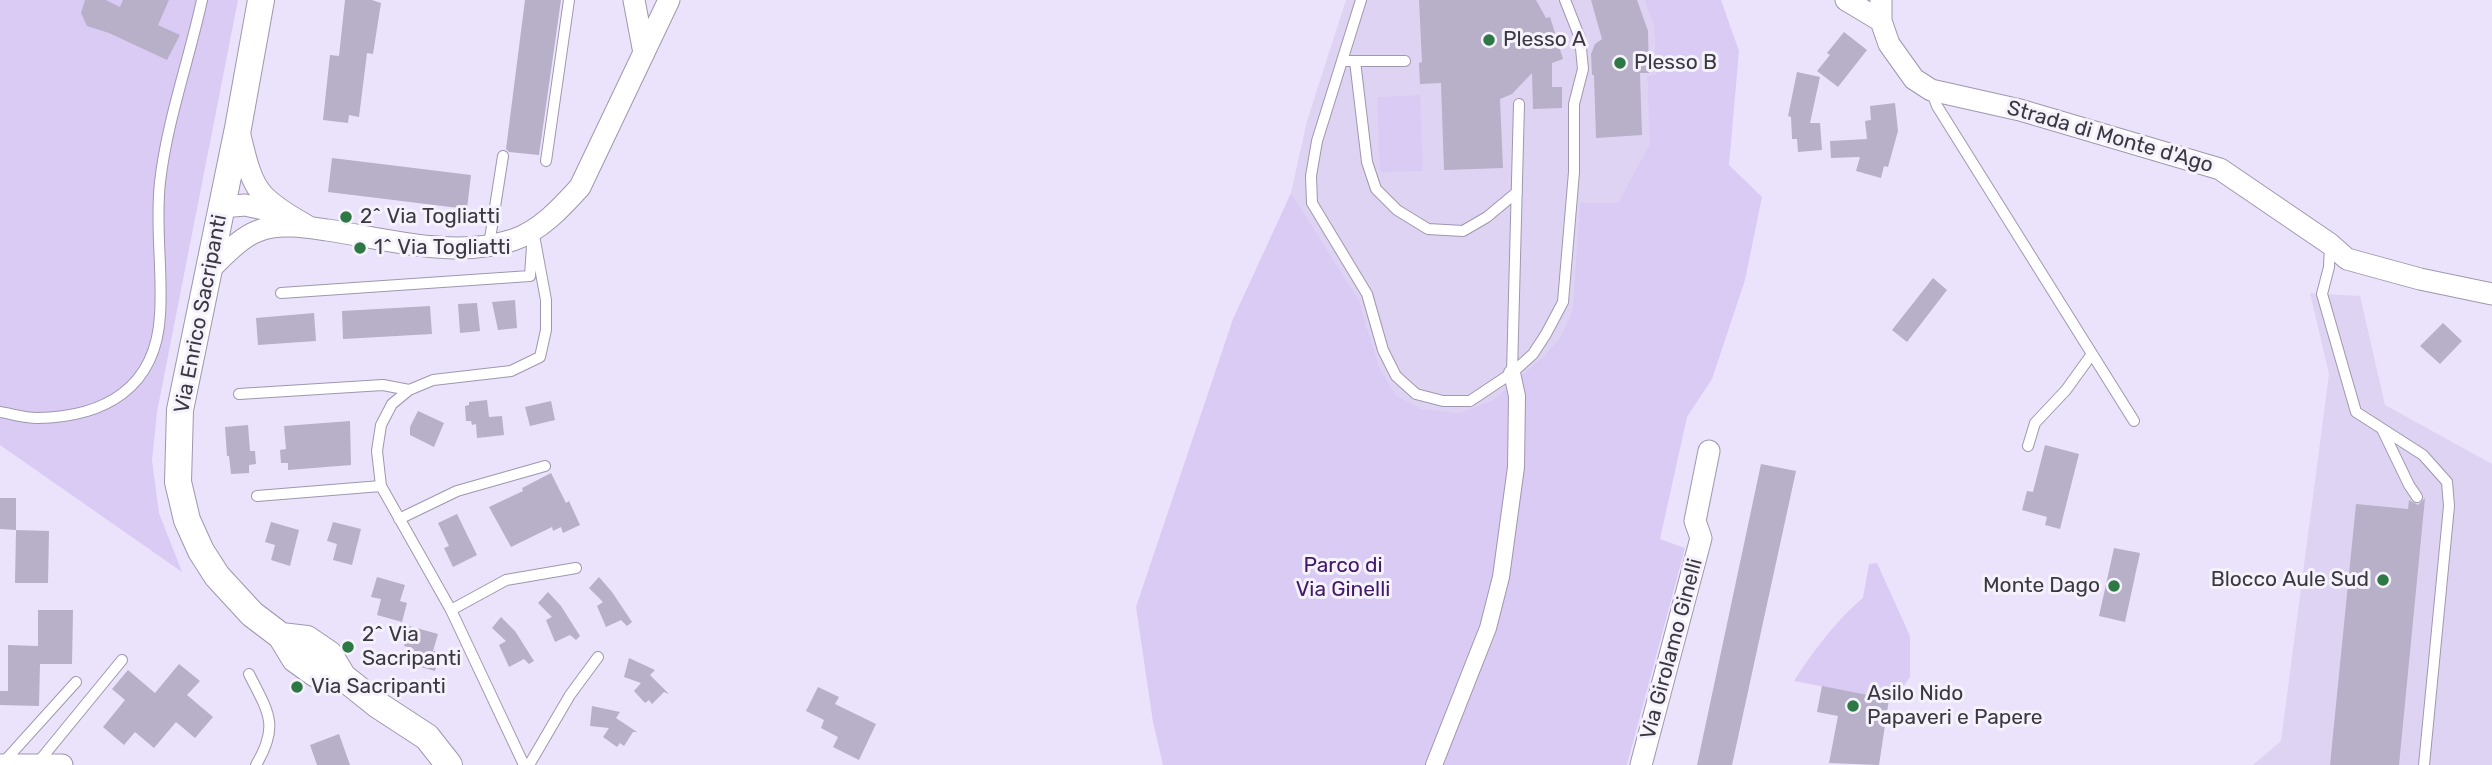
<!DOCTYPE html>
<html>
<head>
<meta charset="utf-8">
<style>
  body { margin:0 }
  canvas { display:block; background:#ebe2fb }
</style>
</head>
<body>
<canvas width="2492" height="765"></canvas>
<script>
const ctx = document.querySelector('canvas').getContext('2d');
ctx.lineJoin = 'round';
function paint(path, color) { ctx.fillStyle = color; ctx.fill(path, 'evenodd'); }
function strokePath(path, color, width, dash) { ctx.strokeStyle = color; ctx.lineWidth = width; ctx.lineCap = dash ? 'butt' : 'round'; ctx.setLineDash(dash || []); ctx.stroke(path); }
function write(font, color, halo, rows, align = 'center') {
  ctx.font = font + ' Rubik,sans-serif'; ctx.lineWidth = 6; ctx.setLineDash([]); ctx.textBaseline = 'middle'; ctx.strokeStyle = halo; ctx.fillStyle = color; for (const [text, x, y, turn = 0] of rows) {
    ctx.save(); ctx.translate(x, y); ctx.rotate((+turn || 0) * Math.PI / 180); ctx.textAlign = isNaN(turn) ? turn : align; if (halo) ctx.strokeText(text, 0, 0); ctx.fillText(text, 0, 0); ctx.restore();
  }
}
paint(new Path2D(`
  M1346 0H1644L1654 27 1656 76 1647 77 1651 144 1618 203H1580L1572 311 1560 337 1545 355 1493 400 1459 413 1421 410 1396 395 1379 367 1372 350 1367 326 1291 193 1307 121Z
  M2310 293 2360 296 2385 405 2492 464V765H2253L2281 741 2329 374Z`), '#dfd3f4');
paint(new Path2D(`
  M0 0H238L157 412 152 460 159 513 182 572 0 445Z
  M1644 0H1721L1739 51 1729 165 1762 197 1745 280 1712 379 1687 417 1660 539 1685 548 1627 765H1163L1153 722 1136 607 1233 319 1291 193 1359 301 1379 367 1396 395 1421 409 1459 413 1493 400 1545 355 1560 337 1572 311 1580 203H1618L1650 144 1647 76 1656 75 1654 27Z
  M1420 95 1423 171 1380 172 1377 97Z
  M1877 563 1910 636V677L1898 694 1889 699 1794 681C1811 654 1838 618 1863 598L1869 564Z`), '#dacbf5');
paint(new Path2D(`
  M85 0H106L120 7 123 0H169L158 25 180 35 167 60 109 33 87 26 81 13Z
  M345 0H372L381 3 373 54 367 53 359 117 349 115 348 123 323 120 330 55 339 56Z
  M525 0H561L539 155 509 152 506 149Z
  M1419 0H1536L1546 18 1550 17 1563 59 1552 63V87H1562V108L1533 109 1532 73 1512 94 1500 99 1503 168 1444 170 1441 83 1420 84 1419 63 1422 62Z
  M1591 0H1637L1648 31 1649 73H1640L1642 135 1596 138 1594 75H1592L1591 54 1595 44 1602 39Z
  M1844 32 1867 50 1838 87 1817 71 1830 55 1827 53Z
  M1797 72 1820 77 1810 123H1820L1822 150 1798 152 1797 139H1792L1791 117 1788 116Z
  M1895 103 1898 131 1888 167 1884 166 1881 178 1856 171 1860 157 1831 158 1830 141 1867 139 1865 121 1871 120 1870 106Z
  M332 158 471 175 467 209 328 192Z
  M1933 278 1947 290 1907 342 1892 330Z
  M515 300 517 328 498 330 492 302Z
  M477 303 480 331 460 333 458 304Z
  M430 306 432 334 343 339 342 311Z
  M314 313 316 341 258 345 256 318Z
  M2443 323 2462 341 2440 364 2420 346Z
  M487 400 489 417 502 416 504 435 477 438 476 424 472 425 471 421H466L465 406 469 405V402Z
  M551 401 555 420 530 426 525 407Z
  M418 411 444 423 434 447 410 435V427Z
  M350 421 351 465 288 470V463H281L280 450 286 449 284 426Z
  M248 425 250 451H255L256 464 249 465V473L231 474 229 456H227L225 427Z
  M2045 445 2079 454 2060 529 2045 525 2047 517 2022 510 2027 491 2033 492Z
  M1761 464 1796 471 1732 765H1697Z
  M551 473 566 503 569 501 580 525 563 533 561 527 553 531 552 527 511 547 489 507 523 491 522 488Z
  M0 498H16V530L0 529Z
  M2425 498 2399 765H2330L2356 504 2408 509 2409 500 2418 505Z
  M457 514 477 555 453 567 444 548 449 546 438 523Z
  M271 522 299 530 290 566 271 560 275 545 265 542Z
  M333 522 361 529 352 565 333 560 337 544 327 541Z
  M16 530 49 531 48 583H15Z
  M2114 548 2140 553 2125 622 2099 616Z
  M377 577 405 585 400 601 407 603 402 622 377 615 381 599 371 597Z
  M599 577 612 592 632 622 627 626 621 620 606 627 597 606 603 602 589 588Z
  M548 592 561 606 580 636 576 640 570 635 555 642 546 620 552 617 538 603Z
  M38 610H73L72 664H40L39 706 0 705V691H8V645L38 646Z
  M501 617 515 631 534 661 529 664 524 659 509 667 499 645 506 641 492 628Z
  M409 626 438 634 433 651 440 652 435 671 410 664 414 649 404 646Z
  M629 658 655 670 650 675 669 694 664 692 652 704 649 700 645 703 634 691 641 683 624 677Z
  M179 664 200 681 187 695 213 717 195 738 176 722 154 748 135 732 124 745 103 727 125 700 112 689 128 670 155 693Z
  M1822 686 1889 699 1879 765 1829 763 1838 716 1817 712Z
  M818 687 839 697 835 704 876 724 859 760 833 747 838 737 821 728 824 720 806 711Z
  M592 706 620 712 616 718 637 732H633L624 746 620 743 617 747 603 737 609 728 590 726Z
  M339 734 350 765H317L310 745Z`), '#b8afc8');
const service = new Path2D(`
  M1361 0 1317 141 1311 176 1312 203 1367 294 1383 350 1396 376 1416 394 1443 401H1470L1512 373 1533 354 1546 334 1563 302 1574 172V104L1583 69 1580 38 1565 0
  M1343 61H1355L1367 162 1376 189 1397 210 1428 229 1463 231 1487 217 1517 192
  M1355 61H1405
  M1931 90 1937 106 2134 421
  M546 161 569 0
  M2330 244 2329 267 2322 294 2356 412 2423 455 2447 482 2449 506 2424 765
  M489 245 503 156
  M281 293 530 276 532 246
  M1512 373 1519 104
  M239 394 383 385 409 390
  M0 412C12 414 25 418 37 418 105 417 156 388 160 315 163 270 155 227 160 182 167 121 189 60 202 0
  M2382 429 2409 485 2417 497
  M2028 446 2035 423 2066 390 2092 354
  M257 496 381 486
  M399 519 457 491 545 466
  M451 610 506 580 576 568
  M249 674C268 712 280 725 256 765
  M1 765 76 682
  M36 765 122 660
  M524 765 451 610 381 486 377 451 381 425 392 404 409 390 433 380 511 371 540 357 546 330V300L533 230
  M529 765 570 695 598 657`);
const pedestrian = new Path2D(`
  M1434 765 1488 628 1501 577 1516 467 1517 396 1512 373`);
const minor = new Path2D(`
  M634 0 644 53
  M1846 0 1881 21
  M1881 0V21L1889 44 1914 79 1931 90 2020 110 2220 169 2330 244 2347 259 2420 279 2492 294
  M238 128C244 149 248 179 263 195 276 209 294 218 309 227
  M222 207 245 205 282 213
  M208 271C222 258 239 238 258 231 278 222 307 227 327 230 387 239 454 259 513 240 540 231 562 207 580 187L669 0
  M0 765H62
  M1641 765 1701 538 1695 521 1709 451`);
const tertiary = new Path2D(`
  M261 0 238 128 180 410 178 482 187 520 201 551 217 576 252 614 281 636 295 659 316 674 343 677
  M281 636 307 639 329 654 343 677 378 705 427 737 449 765`);
strokePath(service, '#9f97ae', 12);
strokePath(pedestrian, '#9f97ae', 18);
strokePath(minor, '#9f97ae', 23);
strokePath(tertiary, '#9f97ae', 28);
strokePath(service, '#fff', 10);
strokePath(pedestrian, '#fff', 16);
strokePath(minor, '#fff', 21);
strokePath(tertiary, '#fff', 26);
for (const [x, y, r, color] of [
  [1489,40,7,"#2e7846"],
  [1620,63,7,"#2e7846"],
  [346,217,7,"#2e7846"],
  [360,248,7,"#2e7846"],
  [2383,580,7,"#2e7846"],
  [2114,586,7,"#2e7846"],
  [348,647,7,"#2e7846"],
  [297,687,7,"#2e7846"],
  [1853,706,7,"#2e7846"]
]) { const dot = new Path2D(); dot.arc(x, y, r, 0, 2 * Math.PI); ctx.fillStyle = color; ctx.fill(dot); strokePath(dot, '#f5f2fc', 2.5); }
write('21px', '#3b3842', '#f5f2fc', [
  ["Plesso A",1503,40],
  ["Plesso B",1634,63],
  ["2^ Via Togliatti",360,217],
  ["1^ Via Togliatti",374,248],
  ["Blocco Aule Sud",2369,580,"right"],
  ["Monte Dago",2100,586,"right"],
  ["2^ Via",362,635],
  ["Sacripanti",362,659],
  ["Via Sacripanti",311,687],
  ["Asilo Nido",1867,694],
  ["Papaveri e Papere",1867,718]
], 'left');
write('21px', '#3b3842', '#f5f2fc', [
  ["Strada di Monte d'Ago",2110,137,16],
  ["Via Enrico Sacripanti",201,314,-79],
  ["Via Girolamo Ginelli",1672,649,-75]
]);
write('21px', '#401968', '#f5f2fc', [
  ["Parco di",1343,566],
  ["Via Ginelli",1343,590]
]);
</script>
</body>
</html>
